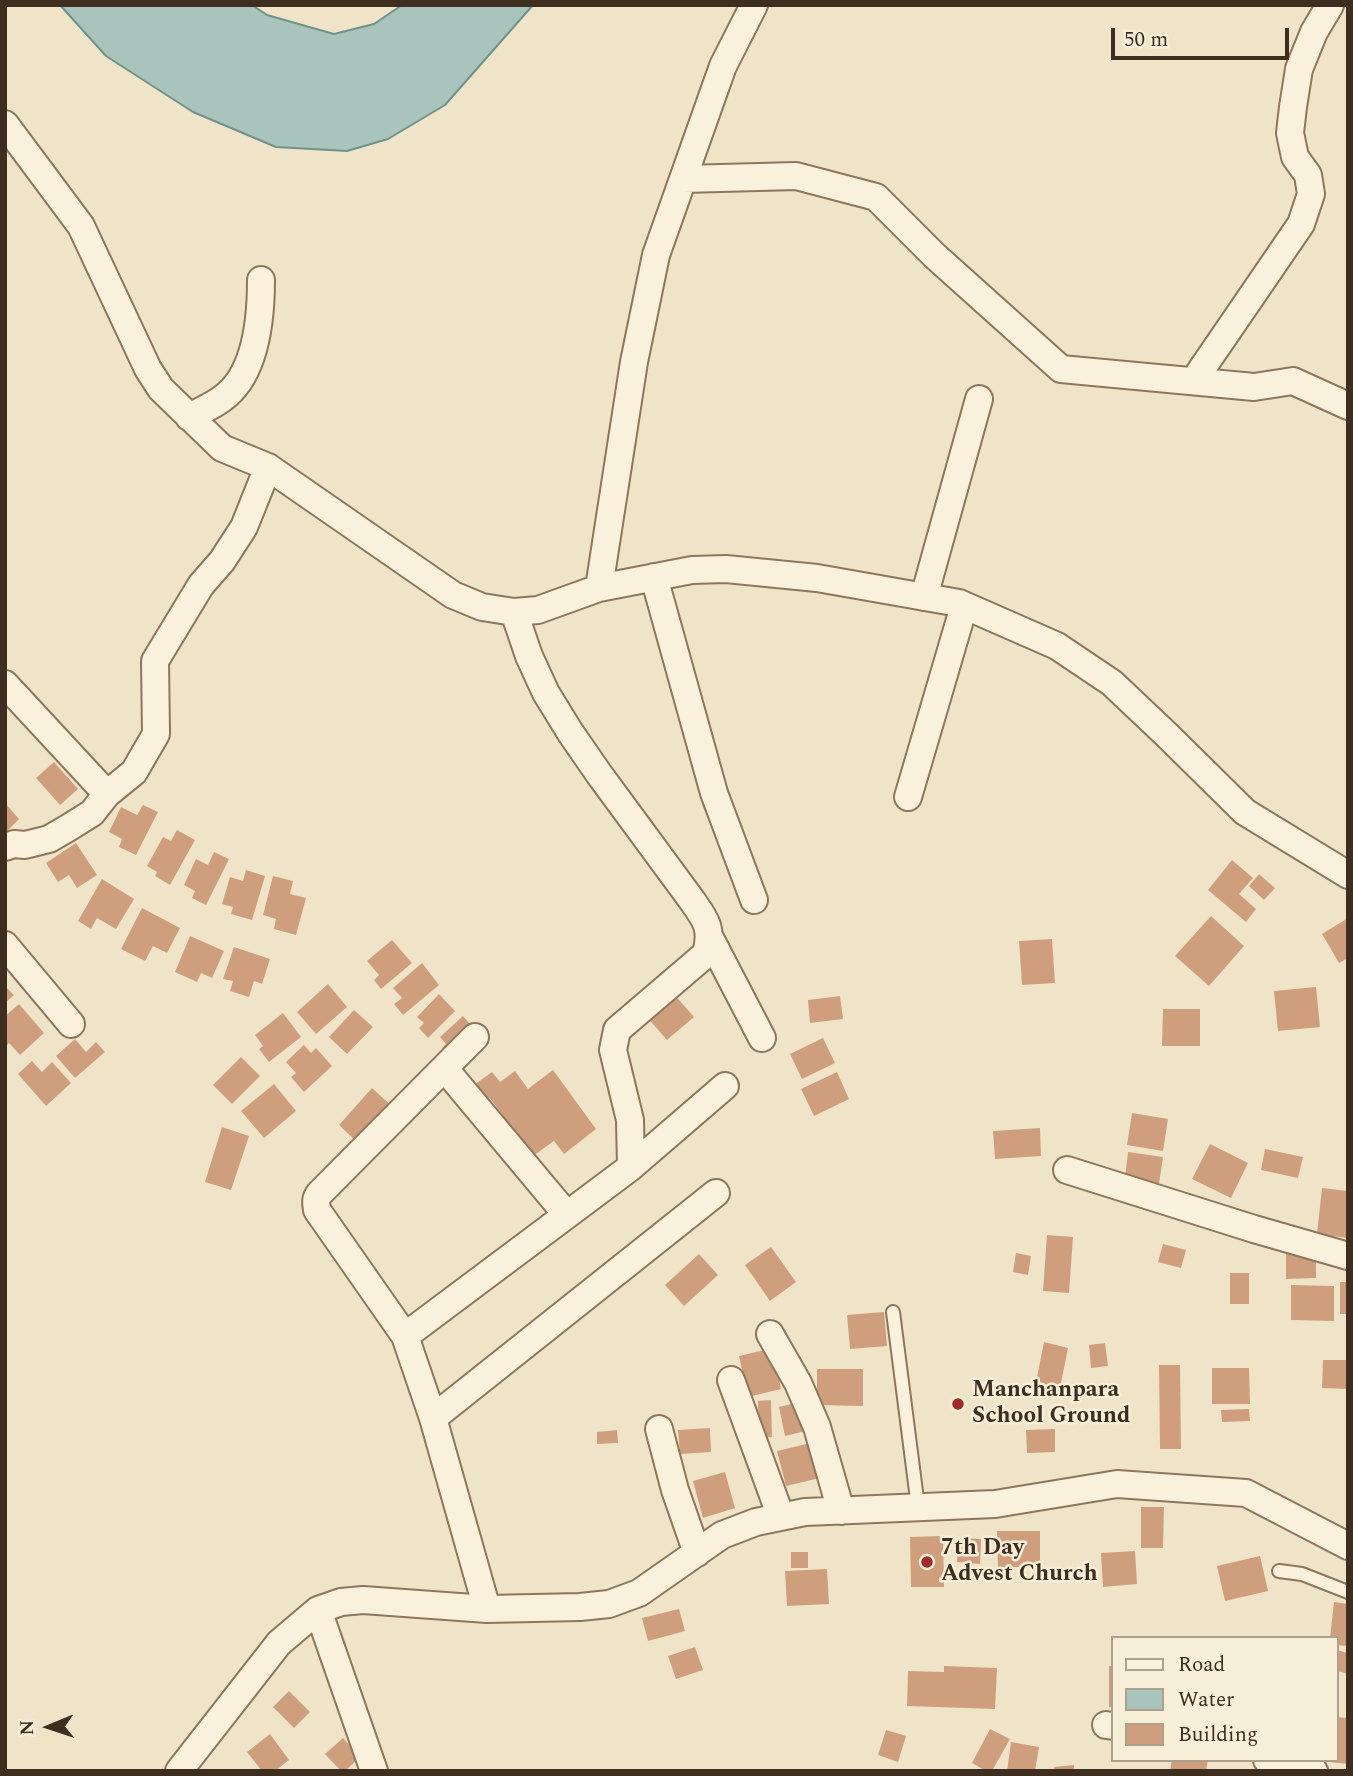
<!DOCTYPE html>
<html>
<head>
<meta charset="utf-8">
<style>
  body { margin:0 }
  #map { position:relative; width:1353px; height:1776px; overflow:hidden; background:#f0e4c8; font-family:Spectral,serif }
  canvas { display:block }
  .frame { position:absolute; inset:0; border:7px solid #3d2e20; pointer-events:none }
  .legend { position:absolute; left:1111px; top:1636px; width:228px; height:126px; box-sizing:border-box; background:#f7eed8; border:2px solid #ada18e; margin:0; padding:9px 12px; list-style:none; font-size:21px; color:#3d2e20 }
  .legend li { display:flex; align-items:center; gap:14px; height:35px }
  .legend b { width:35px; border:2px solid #ada18e }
  .north { position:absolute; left:14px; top:1692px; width:70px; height:70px; -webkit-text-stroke:5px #f7eed8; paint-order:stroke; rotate:268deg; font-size:19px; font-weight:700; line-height:28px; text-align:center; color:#3d2e20 }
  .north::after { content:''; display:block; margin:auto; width:24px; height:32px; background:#3d2e20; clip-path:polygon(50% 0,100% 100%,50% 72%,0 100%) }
  .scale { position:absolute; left:1111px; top:28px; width:178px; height:32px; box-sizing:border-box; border:4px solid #3d2e20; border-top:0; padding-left:9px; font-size:21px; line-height:24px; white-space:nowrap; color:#3d2e20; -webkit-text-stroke:5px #f7eed8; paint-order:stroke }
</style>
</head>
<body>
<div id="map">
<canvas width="1353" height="1776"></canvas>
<div class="frame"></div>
<ul class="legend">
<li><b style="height:9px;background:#faf1dc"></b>Road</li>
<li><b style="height:19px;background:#a9c4bc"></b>Water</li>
<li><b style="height:19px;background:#cf9f7d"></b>Building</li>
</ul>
<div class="north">N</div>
<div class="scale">50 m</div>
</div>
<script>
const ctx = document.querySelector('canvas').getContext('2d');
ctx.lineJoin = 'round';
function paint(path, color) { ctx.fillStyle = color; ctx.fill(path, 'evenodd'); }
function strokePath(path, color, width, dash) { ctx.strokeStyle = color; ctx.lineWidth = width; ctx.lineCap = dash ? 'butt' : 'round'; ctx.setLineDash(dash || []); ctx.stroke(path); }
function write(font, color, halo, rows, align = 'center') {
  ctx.font = font + ' Spectral,serif'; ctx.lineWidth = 5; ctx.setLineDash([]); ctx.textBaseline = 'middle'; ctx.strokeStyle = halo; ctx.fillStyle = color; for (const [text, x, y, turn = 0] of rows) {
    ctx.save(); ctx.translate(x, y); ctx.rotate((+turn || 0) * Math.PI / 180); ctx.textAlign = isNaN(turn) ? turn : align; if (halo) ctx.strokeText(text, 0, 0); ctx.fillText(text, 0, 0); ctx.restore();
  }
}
const water = new Path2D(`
  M60 5H252L267 15 334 34 374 24 402 5H533L445 105 388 139 347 151 276 147 193 112 106 56Z`);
paint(water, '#a9c4bc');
strokePath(water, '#6f938a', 2);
paint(new Path2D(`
  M54 762 78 789 60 805 36 778Z
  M5 803 19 819 7 831 5 829Z
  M143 805 158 812 136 855 119 847 122 839 109 832 121 807 137 815Z
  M177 830 195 840 170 885 155 876 157 872 147 866 163 837 171 841Z
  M76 843 97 875 77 888 69 875 58 882 46 863Z
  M214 852 229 859 206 905 192 898 195 891 184 885 196 859 208 865Z
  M1232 860 1253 878 1239 894 1256 909 1246 922 1208 890Z
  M246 870 265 876 252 920 231 914 233 907 222 904 230 877 243 881Z
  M1259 874 1275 888 1264 900 1249 886Z
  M273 876 293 881 290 894 306 898 296 935 274 929 276 919 263 915Z
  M102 879 134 899 116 929 97 918 91 929 78 921Z
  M142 908 180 928 167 953 153 946 145 961 121 949Z
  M1211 916 1244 946 1209 986 1175 956Z
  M1348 918V958L1339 963 1322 934Z
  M190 936 224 951 212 978 201 973 197 982 175 972Z
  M1052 939 1055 983 1022 985 1019 941Z
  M392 940 412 963 381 989 374 980 379 975 367 961Z
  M234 947 270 959 262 984 254 981 249 997 230 991 233 981 223 979Z
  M422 963 439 985 403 1015 394 1004 402 998 393 988Z
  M328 984 347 1007 316 1034 297 1012Z
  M5 986 14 995 5 1003Z
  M1316 987 1320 1027 1278 1031 1274 991Z
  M673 993 694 1017 667 1040 646 1016Z
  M439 994 455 1011 428 1038 419 1028 424 1023 417 1017Z
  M840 996 843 1019 810 1023 808 1000Z
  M19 1004 44 1033 20 1055 9 1043 5 1047V1016Z
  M1163 1009H1200V1046H1162Z
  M354 1010 373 1027 347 1054 329 1037Z
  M283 1013 301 1037 269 1062 259 1049 263 1046 255 1035Z
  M463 1016 477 1032 450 1057 442 1048 446 1044 440 1037Z
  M823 1038 835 1063 802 1079 790 1054Z
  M75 1039 86 1052 96 1042 105 1052 75 1078 56 1056Z
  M304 1045 311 1053 316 1048 332 1066 304 1092 291 1077 296 1073 286 1062Z
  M241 1057 260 1076 232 1104 213 1085Z
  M32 1061 42 1072 52 1062 71 1083 46 1106 18 1074Z
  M553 1070 596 1129 564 1154 554 1141 533 1156 490 1098 482 1104 470 1088 492 1072 500 1082 515 1071 528 1089Z
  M837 1072 849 1099 814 1116 801 1089Z
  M274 1084 296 1111 264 1138 241 1111Z
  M372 1088 394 1108 360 1145 339 1125Z
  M1132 1113 1168 1119 1163 1151 1127 1145Z
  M222 1127 249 1136 231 1190 205 1182Z
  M1040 1128 1041 1156 995 1159 993 1131Z
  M1210 1144 1248 1163 1231 1198 1192 1179Z
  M1265 1149 1303 1157 1298 1178 1261 1170Z
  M1128 1152 1163 1157 1159 1184 1125 1179Z
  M1322 1188 1348 1191V1238L1317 1234Z
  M1047 1235 1073 1237 1069 1293 1043 1291Z
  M1163 1244 1186 1250 1181 1268 1158 1262Z
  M771 1247 796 1282 770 1301 745 1265Z
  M1286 1251H1316V1278L1286 1279Z
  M1016 1253 1031 1256 1028 1275 1013 1272Z
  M699 1254 718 1275 684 1306 665 1285Z
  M1230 1273H1249V1304H1230Z
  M1340 1282H1348V1314H1340Z
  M1291 1285 1334 1286V1321L1291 1320Z
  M884 1312 887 1346 850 1349 847 1315Z
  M1044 1342 1068 1348 1059 1393 1048 1391 1046 1399 1033 1397Z
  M1105 1343 1108 1366 1091 1368 1089 1345Z
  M773 1348 781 1389 748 1397 739 1356Z
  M1323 1360H1348V1389L1322 1388Z
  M1159 1365H1180L1181 1449H1160Z
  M1212 1368H1249L1250 1404H1212Z
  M817 1369H863V1406L817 1405Z
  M771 1400 772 1437 759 1438 758 1401Z
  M799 1402 806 1431 785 1436 779 1407Z
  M1249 1409 1250 1421 1222 1422 1221 1410Z
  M710 1428 711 1452 680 1454 678 1430Z
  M1055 1429V1452L1027 1453 1026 1430Z
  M617 1430 618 1443 597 1444V1432Z
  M815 1442 824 1477 786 1486 777 1451Z
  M725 1472 735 1508 703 1518 693 1481Z
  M1141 1507H1164L1163 1548H1141Z
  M997 1531H1040V1567H998Z
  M943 1536 944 1587H911L910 1537Z
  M958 1538 981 1539 980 1564 957 1562Z
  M1135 1551 1137 1584 1103 1587 1101 1553Z
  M791 1552H808V1568H791Z
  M1260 1556 1268 1591 1225 1601 1217 1566Z
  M827 1569 829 1604 787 1606 785 1571Z
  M1334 1602 1348 1604V1646L1337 1645V1638H1330Z
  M679 1609 685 1631 648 1641 642 1618Z
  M695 1647 703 1670 676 1679 668 1656Z
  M1337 1650 1348 1653V1674L1337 1671Z
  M944 1666 997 1668 995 1709 907 1706 908 1671 944 1672Z
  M1109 1666H1113V1707H1109Z
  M289 1691 310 1712 294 1728 273 1707Z
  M1337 1717 1348 1718V1764L1329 1762 1330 1760H1337Z
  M990 1729 1010 1739 992 1771H986L972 1763Z
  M886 1730 906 1736 898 1762 878 1755Z
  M270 1734 289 1760 275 1771H262L247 1752Z
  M343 1738 360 1757 345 1771H341L325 1754Z
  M1011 1742 1039 1747 1035 1771H1007Z
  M1172 1760H1208L1206 1771H1170Z
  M1074 1765V1771H1054V1767Z`), '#cf9f7d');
const service = new Path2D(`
  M893 1312 918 1507
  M1279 1571 1302 1574 1348 1592`);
const minor = new Path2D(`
  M5 124 81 226 148 369 161 389 222 448 268 467 453 595 482 607 514 612 538 610 599 588 692 570 726 569 817 578 959 603 1057 646 1112 683 1168 736 1245 812 1348 875
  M683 179 796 176 876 197 935 256 1061 369 1254 387 1293 381 1348 406
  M1199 373 1301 224 1311 194 1308 175 1295 157 1290 133 1293 107 1299 69 1314 32 1330 5
  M189 417C200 411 213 406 223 398 256 374 261 318 261 280
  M654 577 714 793 754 900
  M599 588 634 362 656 255 723 66 754 5
  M924 597 979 399
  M5 684 107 794
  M908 797 964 606
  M5 847 14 844 25 845 49 839 68 828 92 813 107 794 134 772 156 734 155 661 201 585 222 561 244 527 268 467
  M710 938 762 1038
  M5 945 71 1024
  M475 1037 319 1194C315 1199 316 1203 317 1210L405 1336 433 1418 487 1609
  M445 1069 567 1215
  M631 1167 725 1086
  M1067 1170 1254 1229 1348 1256
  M770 1334 798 1383 817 1427 841 1511
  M405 1336 631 1167 630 1120 613 1050 617 1030 706 954C713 928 706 920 691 899L599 774 570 732 546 693 529 656 514 612
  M731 1380 781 1517
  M433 1418 716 1193
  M659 1429 675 1490 697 1553
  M318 1610 374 1771
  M1106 1725 1113 1726
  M1267 1760 1314 1771
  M179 1771 279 1643 318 1610 341 1602 363 1600 487 1609 580 1607 609 1604 639 1593 722 1535 756 1522 805 1512 995 1504 1117 1484 1246 1493 1348 1546`);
strokePath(service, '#8d765c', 16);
strokePath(minor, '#8d765c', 30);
strokePath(service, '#faf1dc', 12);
strokePath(minor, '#faf1dc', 26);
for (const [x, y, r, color] of [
  [958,1404,7,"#9e2a2b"],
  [927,1562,7,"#9e2a2b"]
]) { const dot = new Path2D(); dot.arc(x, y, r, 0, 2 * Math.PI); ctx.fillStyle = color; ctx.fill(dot); strokePath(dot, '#f7eed8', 2.5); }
write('bold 23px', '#3d2e20', '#f7eed8', [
  ["Manchanpara",972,1391],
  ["School Ground",972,1417],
  ["7th Day",941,1549],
  ["Advest Church",941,1575]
], 'left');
</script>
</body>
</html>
